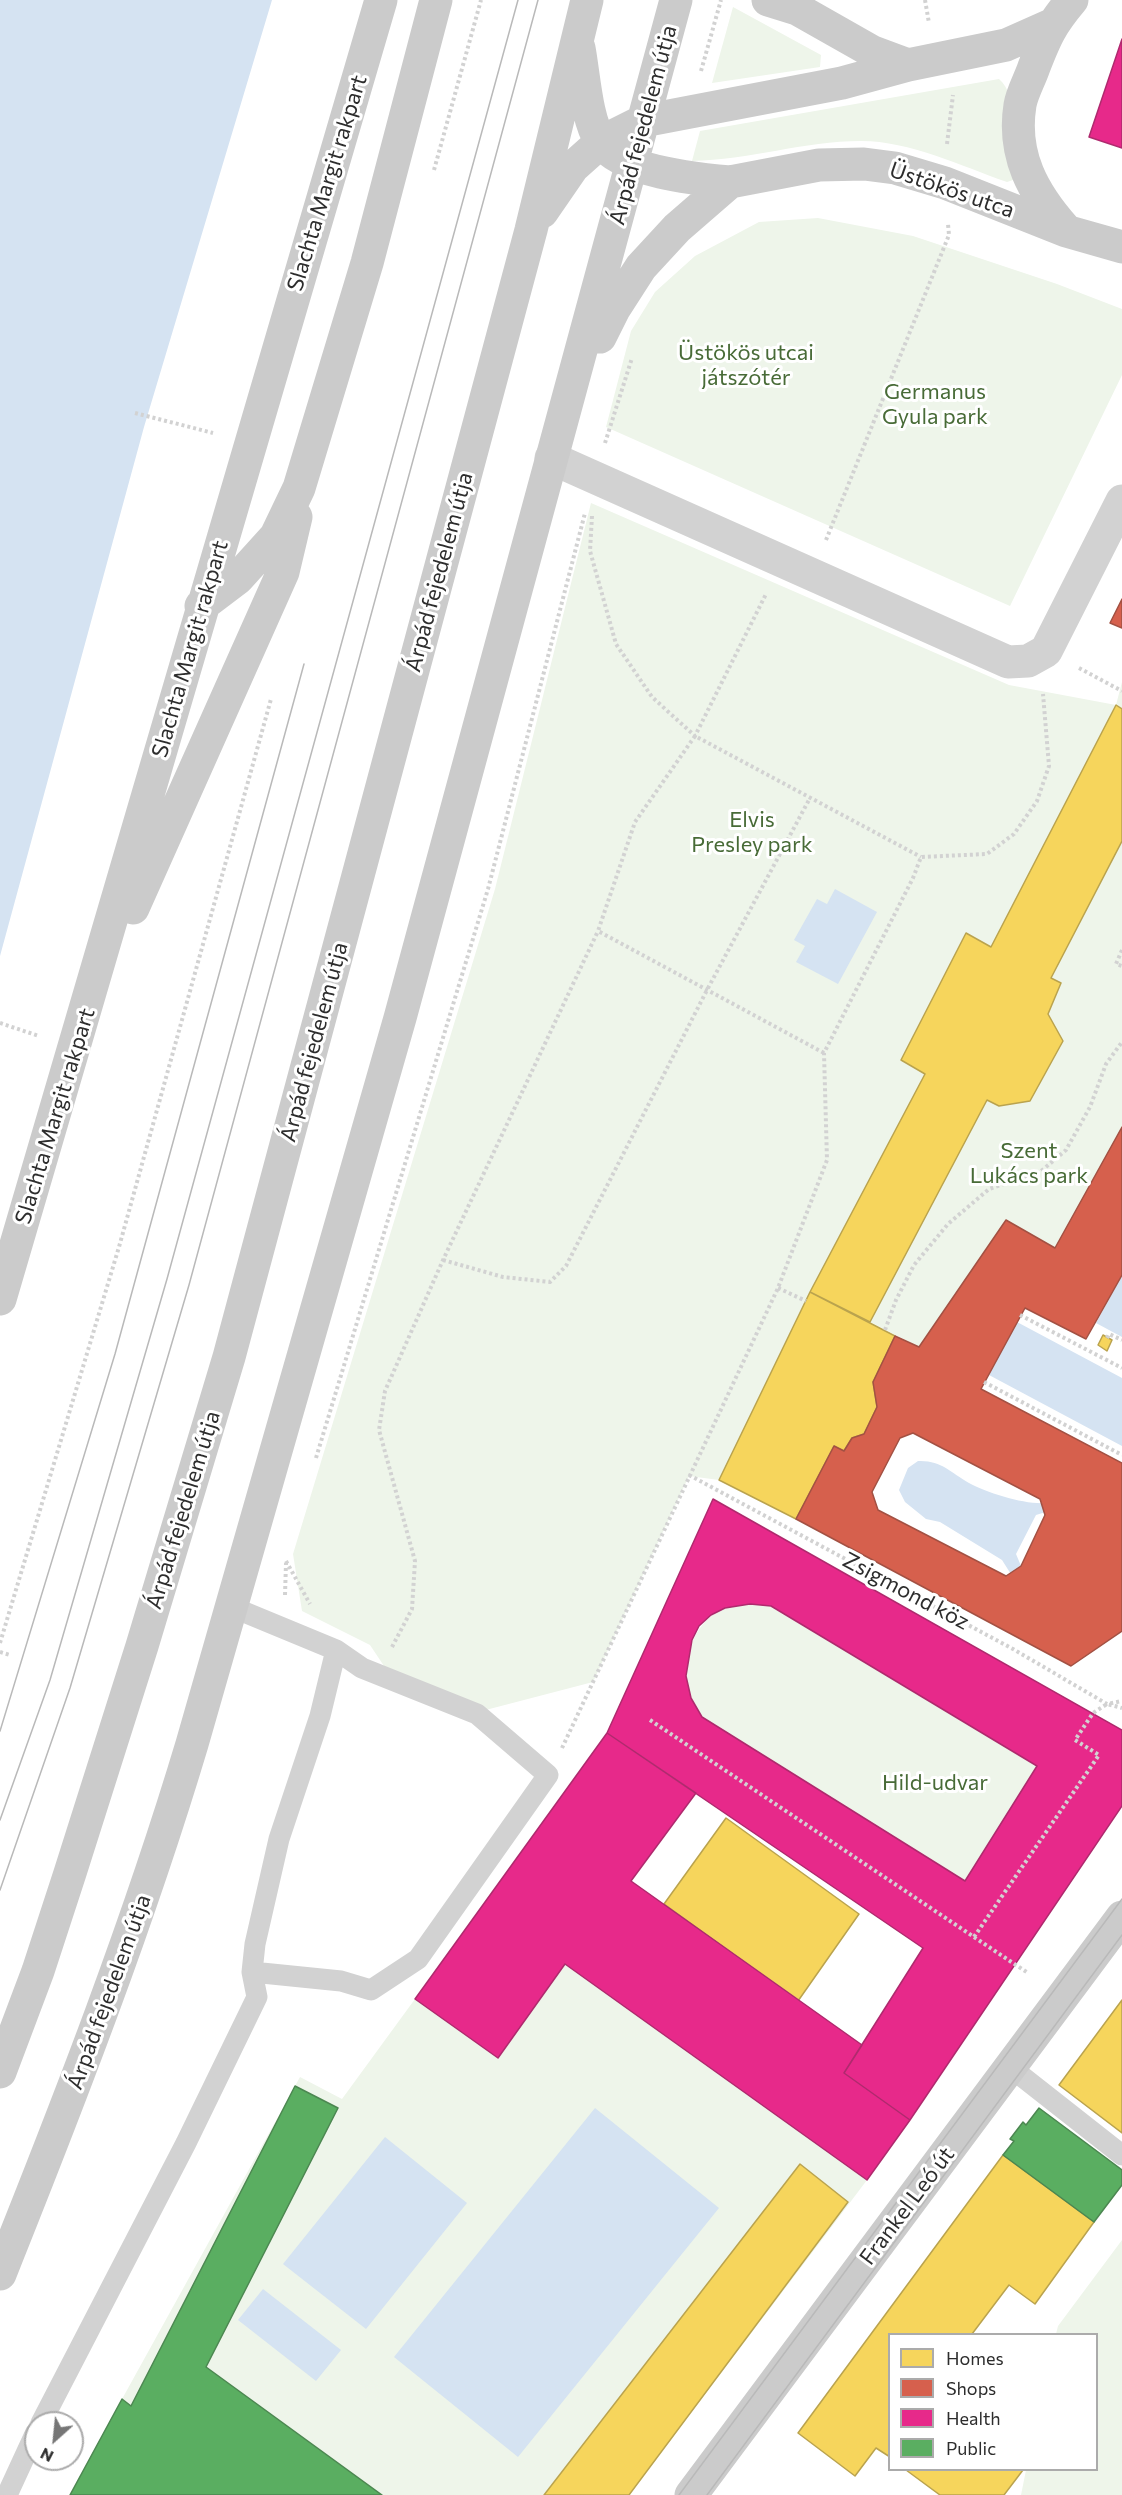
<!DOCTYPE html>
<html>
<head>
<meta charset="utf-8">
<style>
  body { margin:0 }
  #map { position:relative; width:1122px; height:2495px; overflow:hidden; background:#fff; font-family:Commissioner,sans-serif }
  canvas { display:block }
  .legend { position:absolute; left:888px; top:2333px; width:210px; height:138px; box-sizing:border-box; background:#fff; border:2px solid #ababab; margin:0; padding:8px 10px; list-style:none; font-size:18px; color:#2d2d2d }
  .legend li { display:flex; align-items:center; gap:12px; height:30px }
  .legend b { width:30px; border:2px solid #ababab }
  .north { position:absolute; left:24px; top:2411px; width:60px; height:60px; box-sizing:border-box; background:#fff; border:2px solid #ababab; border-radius:50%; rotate:207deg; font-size:16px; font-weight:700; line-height:24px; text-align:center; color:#2d2d2d }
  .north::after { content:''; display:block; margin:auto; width:21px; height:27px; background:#767676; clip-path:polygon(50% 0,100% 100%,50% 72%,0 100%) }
</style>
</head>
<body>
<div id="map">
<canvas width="1122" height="2495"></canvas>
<ul class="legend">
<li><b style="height:16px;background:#f6d55c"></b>Homes</li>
<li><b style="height:16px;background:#d6604d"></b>Shops</li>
<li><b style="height:16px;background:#e7298a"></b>Health</li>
<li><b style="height:16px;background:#5aae61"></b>Public</li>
</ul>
<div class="north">N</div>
</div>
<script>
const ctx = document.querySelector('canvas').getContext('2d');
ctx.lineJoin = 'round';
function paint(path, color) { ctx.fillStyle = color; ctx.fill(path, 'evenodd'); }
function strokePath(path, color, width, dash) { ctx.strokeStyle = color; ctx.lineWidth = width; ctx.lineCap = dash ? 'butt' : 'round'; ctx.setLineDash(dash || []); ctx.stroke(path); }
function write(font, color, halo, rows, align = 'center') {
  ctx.font = font + ' Commissioner,sans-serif'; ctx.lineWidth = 6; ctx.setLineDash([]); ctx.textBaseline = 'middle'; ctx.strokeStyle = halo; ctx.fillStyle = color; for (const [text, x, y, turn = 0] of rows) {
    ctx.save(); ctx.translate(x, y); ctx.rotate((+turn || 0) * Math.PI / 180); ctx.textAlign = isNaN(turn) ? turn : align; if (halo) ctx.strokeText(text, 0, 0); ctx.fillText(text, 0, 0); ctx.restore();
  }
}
paint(new Path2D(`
  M733 7 821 55 820 67 712 83Z
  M999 79C1019 95 1015 149 1016 174L1013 180 1007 182C961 166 910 141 861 141 804 141 749 160 692 161L700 131Z
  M818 218 913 236 1057 284 1122 309V375L1010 606 606 427 631 331 655 292 695 256 759 222Z
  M591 503 1009 685 1116 705 1122 682V709L1116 706 991 947 965 934 901 1059 925 1074 806 1301 719 1480 689 1476 593 1682 478 1712 394 1681 370 1645 302 1611 293 1554 495 889Z
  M1122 841V1127L1055 1248 1006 1220 919 1347 870 1322 987 1100 1030 1101 1063 1042 1048 1014 1061 984 1051 978Z
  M750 1604 771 1606 1037 1766 965 1881 702 1717C698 1710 693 1704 690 1697 680 1665 691 1623 723 1609 731 1606 741 1606 750 1604Z
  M565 1964 867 2180 629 2495H69L300 2077 342 2099 415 1999 498 2058Z
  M1122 2240V2495H1021L1026 2470H1096V2334H1056L1058 2326Z`), '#eef5ea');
paint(new Path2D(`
  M0 0H272L144 427 0 956Z
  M835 889 877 912 838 984 796 962 805 946 794 940 817 899 827 904Z
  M1122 1275V1337L1096 1323Z
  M1017 1322 1122 1378V1446L989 1375Z
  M918 1461C941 1460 950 1472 969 1483 987 1493 1026 1505 1046 1503L1049 1511 1036 1515 1016 1554 1024 1573 1014 1579 1002 1560 940 1522 926 1519 905 1502 899 1490 908 1468Z
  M595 2108 719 2208 518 2457 394 2357Z
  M385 2137 467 2203 366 2329 283 2264Z
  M263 2289 341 2350 316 2381 238 2320Z`), '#d5e3f2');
const homes = new Path2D(`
  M1116 705 1122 709V841L1051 978 1061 983 1048 1014 1063 1041 1030 1101 999 1106 987 1100 870 1322 810 1292 925 1074 901 1060 966 933 991 947Z
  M810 1292 895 1336 873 1382 877 1407 864 1434 852 1438 844 1451 834 1446 796 1519 719 1480Z
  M1103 1335 1112 1340 1107 1351 1098 1345Z
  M726 1818 859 1914 798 2001 664 1904Z
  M1122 2000V2133L1059 2085Z
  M1003 2155 1094 2222 1035 2304 1009 2285 972 2334H890V2457L876 2448 855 2476 798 2433Z
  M800 2164 848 2202 629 2495H544Z
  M906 2470H1023L1004 2495H940Z`);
paint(homes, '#f6d55c');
strokePath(homes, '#baa34e', 1.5);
const shops = new Path2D(`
  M1122 599V628L1110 623Z
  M1122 1127V1275L1086 1339 1025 1308 981 1389 1122 1463V1631L1071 1666 796 1519 834 1446 844 1451 852 1438 864 1434 877 1407 873 1382 895 1336 919 1347 1006 1220 1055 1248ZM913 1433 1040 1499 1045 1515 1021 1566 1006 1576 878 1510 872 1492 900 1438Z`);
paint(shops, '#d6604d');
strokePath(shops, '#a35143', 1.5);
const health = new Path2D(`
  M1122 39V148L1089 137Z
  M713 1499 1122 1730V1806L910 2120 844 2073 923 1948 607 1733ZM750 1604 771 1606 1037 1766 965 1881 702 1717 691 1698 686 1676 692 1640 699 1626 711 1615 725 1608Z
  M607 1733 696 1793 631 1881 862 2045 844 2073 910 2120 867 2180 565 1964 498 2058 415 1999Z`);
paint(health, '#e7298a');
strokePath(health, '#af2a6e', 1.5);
const public = new Path2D(`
  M295 2086 338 2108 206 2367 382 2495H70L122 2399 131 2406Z
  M1039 2108 1122 2170V2185L1094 2222 1003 2155 1014 2141 1010 2139 1023 2122 1026 2125Z`);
paint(public, '#5aae61');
strokePath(public, '#4c8751', 1.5);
strokePath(new Path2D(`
  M925 0 929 23
  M701 71 721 0
  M947 144 953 95
  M434 170 481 0
  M135 413 213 433
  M605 443 632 358
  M592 516 590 551 616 644 652 697 695 736 766 594
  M826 540 949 235 948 224
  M1079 668 1122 691
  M1122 950 1116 964 1122 966
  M0 1023 39 1036
  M824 1053 598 931 635 822 695 736 921 857
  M443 1260 503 1277 550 1282 566 1266 707 990 810 798
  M778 1288 806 1301
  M1020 1315 1122 1368
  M885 1330 896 1300 914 1265 948 1224 989 1189 1040 1172 1066 1150 1090 1107 1106 1064 1122 1042
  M1107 1338 1109 1334 1122 1340
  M984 1382 1122 1455
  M316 1458 488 889 585 513
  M689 1475 1013 1649 1107 1704 1122 1701
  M286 1561 310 1604
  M285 1595 286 1563
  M0 1643 119 1247 271 699
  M392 1647 412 1609 415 1561 379 1430 385 1391 443 1260 598 931
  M0 1652 10 1655
  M650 1720 974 1937 1099 1755 1075 1740 1093 1713 1107 1704 1122 1708
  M562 1748 778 1288 827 1160 824 1053 913 878 921 857 987 854 1014 834 1037 801 1049 766 1043 694
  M974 1937 1028 1973`), '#d2d2d2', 4, [3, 3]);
strokePath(new Path2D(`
  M232 1607 336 1650 362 1668 477 1714 548 1775 418 1959 371 1990 341 1981 252 1972
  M1010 2067 1122 2155
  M41 2423 186 2143 257 1997 252 1972 255 1944 279 1839 320 1716 336 1650
  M7 2495 36 2432`), '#d2d2d2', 21);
strokePath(new Path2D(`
  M551 458 1008 662 1028 661 1046 651 1122 501`), '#d2d2d2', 33);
strokePath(new Path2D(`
  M768 0 797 9 873 52 908 65
  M579 48C584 74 586 120 601 142 622 172 696 179 730 182
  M542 212 573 167 601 142 643 121 842 83 908 65 1006 45 1051 25
  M1065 229C1033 193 1012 155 1020 105 1022 93 1030 79 1034 67 1046 36 1051 25 1072 0
  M600 337 614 309 641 267 677 228 730 182 819 165 864 164 895 168 945 183 1066 231 1122 247
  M201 606 238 578 276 536 299 488 367 263 436 0
  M133 908 283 572 296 517
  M0 1299 381 0
  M0 2072 38 1971 70 1873 142 1646 229 1357 531 230 587 0
  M0 2274C70 2099 138 1924 192 1744L400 1018 676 0
  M691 2495 1122 1917`), '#cbcbcb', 33);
strokePath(new Path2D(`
  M0 1731 115 1354 304 664
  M0 1820 50 1680 167 1279 518 0
  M0 1890 70 1688 189 1285 538 0
  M679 2495 1122 1899
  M707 2495 1122 1935`), '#b9b9b9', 1.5);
write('22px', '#2d2d2d', '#fff', [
  ["Árpád fejedelem útja",643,125,-75],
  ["Slachta Margit rakpart",327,183,-73],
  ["Üstökös utca",952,190,19],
  ["Árpád fejedelem útja",439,572,-75],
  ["Slachta Margit rakpart",190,649,-74],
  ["Árpád fejedelem útja",314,1042,-75],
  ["Slachta Margit rakpart",55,1116,-73],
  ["Árpád fejedelem útja",183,1510,-73],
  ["Zsigmond köz",906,1591,28],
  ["Árpád fejedelem útja",109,1992,-70],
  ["Frankel Leó út",907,2206,-53]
]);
write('22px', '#486b37', '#fff', [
  ["Üstökös utcai",746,353],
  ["játszótér",746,378],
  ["Germanus",935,392],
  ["Gyula park",935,417],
  ["Elvis",752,820],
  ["Presley park",752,845],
  ["Szent",1029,1151],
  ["Lukács park",1029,1176],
  ["Hild-udvar",935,1783]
]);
</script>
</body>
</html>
